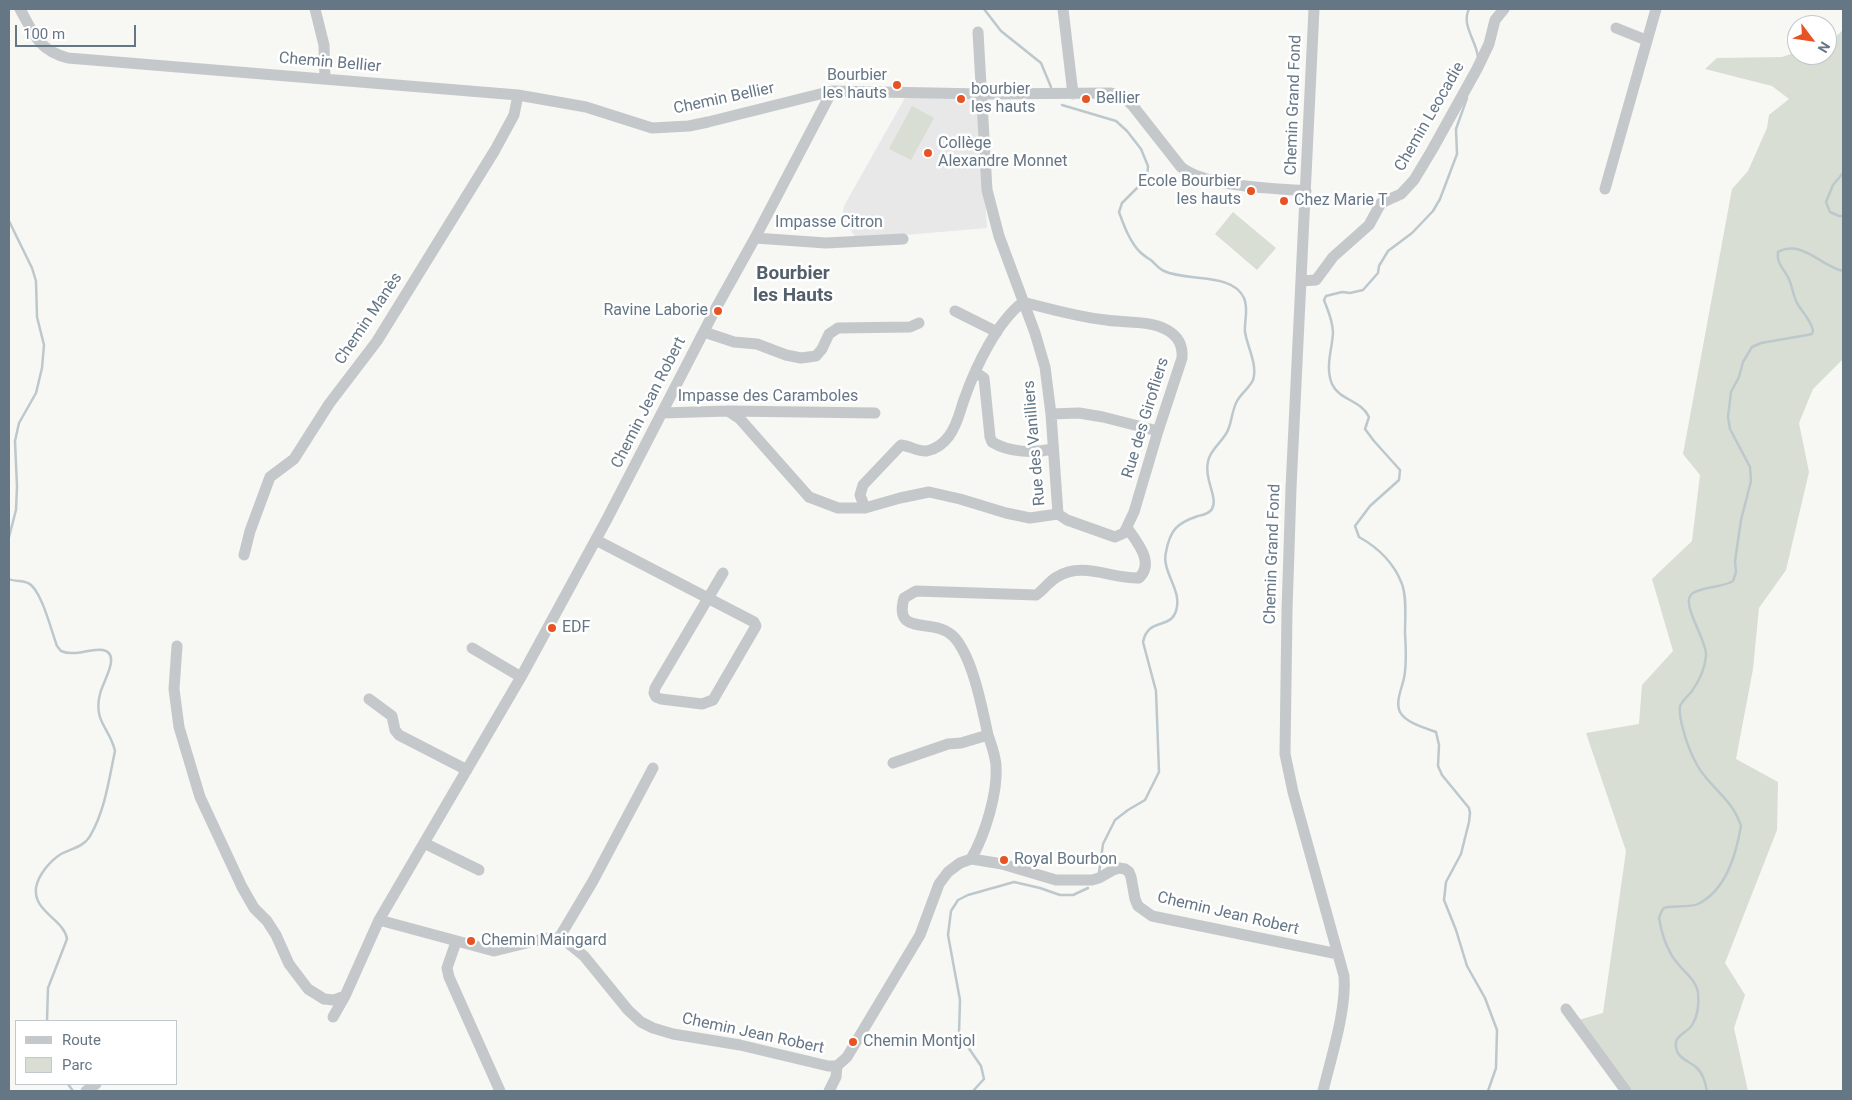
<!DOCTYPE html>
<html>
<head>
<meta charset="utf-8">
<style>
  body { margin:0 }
  #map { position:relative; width:1852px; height:1100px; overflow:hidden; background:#f7f7f3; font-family:Roboto,sans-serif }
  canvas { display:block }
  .frame { position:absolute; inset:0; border:10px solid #657685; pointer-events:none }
  .legend { position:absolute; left:15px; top:1020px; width:162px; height:65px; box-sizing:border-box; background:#fff; border:1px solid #c1c8ce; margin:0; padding:6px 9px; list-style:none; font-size:15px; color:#657685 }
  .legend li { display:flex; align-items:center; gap:10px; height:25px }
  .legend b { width:25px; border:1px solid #c1c8ce }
  .north { position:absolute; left:1787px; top:15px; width:50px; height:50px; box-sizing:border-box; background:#fff; border:1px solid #c1c8ce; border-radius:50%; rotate:121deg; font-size:14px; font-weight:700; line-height:20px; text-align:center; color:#657685 }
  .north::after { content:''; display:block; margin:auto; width:18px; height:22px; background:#e75323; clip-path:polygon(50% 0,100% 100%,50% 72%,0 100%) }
  .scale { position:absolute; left:15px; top:25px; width:121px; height:22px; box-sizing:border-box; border:2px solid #657685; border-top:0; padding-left:6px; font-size:15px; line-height:18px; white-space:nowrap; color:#657685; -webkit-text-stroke:4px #fff; paint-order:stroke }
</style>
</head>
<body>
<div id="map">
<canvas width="1852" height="1100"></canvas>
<div class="frame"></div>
<ul class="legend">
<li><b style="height:6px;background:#c4c8cb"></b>Route</li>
<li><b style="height:14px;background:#d8ded4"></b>Parc</li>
</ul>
<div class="north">N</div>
<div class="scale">100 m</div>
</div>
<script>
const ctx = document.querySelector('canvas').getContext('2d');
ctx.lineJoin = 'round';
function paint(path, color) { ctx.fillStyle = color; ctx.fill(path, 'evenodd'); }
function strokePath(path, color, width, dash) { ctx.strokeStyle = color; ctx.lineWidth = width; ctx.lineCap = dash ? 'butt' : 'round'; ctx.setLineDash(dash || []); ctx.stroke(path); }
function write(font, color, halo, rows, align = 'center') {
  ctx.font = font + ' Roboto,sans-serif'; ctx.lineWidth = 5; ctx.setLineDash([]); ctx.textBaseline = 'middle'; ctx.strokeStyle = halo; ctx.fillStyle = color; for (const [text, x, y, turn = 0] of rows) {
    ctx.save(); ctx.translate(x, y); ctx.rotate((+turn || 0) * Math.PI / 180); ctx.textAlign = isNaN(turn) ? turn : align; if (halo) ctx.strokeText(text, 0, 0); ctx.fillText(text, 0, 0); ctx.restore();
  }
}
paint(new Path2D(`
  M906 96 979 100 987 228 857 239 842 218 844 206Z`), '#e7e8e7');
paint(new Path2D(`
  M1843 30V359L1813 389 1799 423 1809 472 1786 570 1759 608 1753 669 1736 759 1778 782 1777 830 1725 963 1745 995 1734 1028 1748 1091H1620L1571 1022 1603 1013 1626 851 1586 733 1639 724 1642 685 1673 651 1652 579 1692 541 1700 475 1683 454 1732 189 1748 171 1767 128 1769 115 1789 99 1772 86 1705 69 1717 58 1782 57 1797 52V55H1827V43L1831 41Z
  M912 106 934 118 911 160 889 149Z
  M1233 212 1276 248 1257 270 1215 234Z`), '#d8ded4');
strokePath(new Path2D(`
  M984 9 1001 31 1041 63 1051 87
  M1469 9C1461 25 1476 40 1478 57
  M1467 98 1456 129 1457 154 1440 199 1433 211 1412 233 1388 251 1379 266 1378 273 1363 290 1350 293 1342 292 1326 296 1324 300C1328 311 1333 321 1333 333 1332 350 1325 367 1332 384 1339 400 1361 400 1369 417L1365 429 1374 441 1400 470 1399 480 1370 506 1355 526 1359 537C1377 547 1394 563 1402 584 1407 598 1405 617 1405 633 1406 648 1407 663 1404 678 1402 688 1395 702 1400 712 1406 723 1425 728 1436 732L1439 745 1438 766 1442 775 1469 808 1470 813 1469 822 1461 854 1446 882 1444 900 1456 930 1467 966 1485 998 1497 1030 1496 1068 1488 1091
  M1062 105 1116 121 1127 131 1141 149 1148 166 1147 178 1122 203 1119 212C1124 226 1130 242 1140 252 1144 256 1148 258 1152 261 1156 265 1159 269 1164 271 1187 282 1232 272 1244 298 1249 310 1244 320 1245 332 1247 346 1258 365 1253 380 1250 387 1241 394 1237 401 1232 410 1232 421 1228 430 1224 440 1213 447 1209 458 1202 478 1219 497 1212 509 1209 514 1203 515 1198 516 1177 523 1170 530 1166 552 1161 572 1183 590 1176 611 1170 630 1148 617 1143 642L1156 691 1159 772 1145 800 1128 810 1115 820 1103 844 1099 873
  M1843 173 1833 185 1826 202 1830 212 1839 216H1843
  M9 221 32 268 36 281 37 317 44 345 42 368 36 393 19 423 15 441 17 487 16 510 9 537
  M9 579C15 582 22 580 28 583 41 588 52 633 57 646L61 651C75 657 89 648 103 650 122 654 102 683 100 694 93 722 110 728 115 751 109 779 105 811 90 836 84 847 70 849 61 854 50 861 38 875 36 888 33 912 64 919 67 939L48 988 47 1021
  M68 1084 73 1091
  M973 1091 984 1079 981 1066 959 1034 960 1000 948 935 951 911 958 900 968 895 1014 882 1040 888 1060 895H1073L1088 888
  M1707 1091C1705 1082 1703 1073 1696 1067 1687 1060 1674 1057 1676 1042 1678 1034 1688 1032 1692 1025 1698 1016 1699 1002 1698 992 1695 977 1678 968 1671 954 1665 944 1661 930 1659 918 1660 915 1662 910 1664 908 1667 905 1690 908 1698 904 1726 890 1736 855 1741 826 1732 798 1710 788 1697 765 1691 754 1686 741 1683 729 1681 722 1679 713 1680 706 1682 701 1688 696 1692 691 1699 681 1705 669 1706 656 1708 641 1678 601 1693 593 1706 586 1721 588 1733 581L1736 572 1735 561 1741 520 1751 481 1750 467 1730 429 1728 417 1731 392 1739 377 1743 362 1752 347 1761 343 1807 335 1812 334 1813 330C1810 319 1803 313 1797 303 1793 295 1792 285 1788 277 1783 268 1776 262 1778 252 1801 239 1821 266 1843 271`), '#bcc8cc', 2.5);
strokePath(new Path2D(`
  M20 9C34 34 38 50 68 58L518 95 586 107 652 128 689 126 708 122 832 91 982 94 1111 93 1122 96 1133 106 1181 167C1205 187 1274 188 1306 191
  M315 9 324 45 325 79
  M1063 9 1073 94
  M1314 9 1291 488 1287 611 1285 754 1293 792 1344 976C1347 1008 1331 1058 1323 1091
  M1616 28 1646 40
  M978 32 987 190 999 236 1035 333 1045 367 1051 414 1058 514
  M1605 189 1656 9
  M755 238 826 243 903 239
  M1301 281 1316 280 1333 257 1369 225 1381 203 1401 194 1414 180 1432 150 1477 69 1489 44 1495 20 1504 9
  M955 311 997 332
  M704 332 734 342 757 344 786 355 801 358 816 356 822 349 829 334 838 328 910 327 919 323
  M975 372 984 378 990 437 992 442C1010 453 1034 453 1053 449
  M728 411 740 419 809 497 838 508H865L900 498 929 492 960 499 1006 513 1030 518 1058 514
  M662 413 728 411 875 413
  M1051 414 1079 413 1103 417 1158 431
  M865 508 860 495 863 485 901 445C910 446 919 452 927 451 936 449 944 443 949 436 958 424 960 410 965 397 976 366 997 322 1023 302 1050 309 1078 317 1106 320 1125 323 1150 320 1167 330 1178 336 1183 346 1182 358L1158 431 1134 512 1124 533 1115 537 1067 520 1058 514
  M596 540 754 622 756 626 713 700 702 704 661 699 656 697 654 693 655 688 723 573
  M244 555 250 531 270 477 294 459 329 404 377 341 495 150 514 115 518 95
  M177 646 174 689 179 727 200 797 242 887 254 908 267 921 276 935 289 964 308 989 324 999 334 1000 345 996
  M472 648 521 677
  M369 699 392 716 395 730 399 735 467 770
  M988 735C982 708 973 658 954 637 934 616 893 638 904 598L916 591 1036 595C1044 590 1049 581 1057 577 1083 561 1111 579 1139 578 1155 563 1137 542 1128 529
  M893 763 948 744 961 743 988 735C991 744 995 754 996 765 998 793 985 835 971 859
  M424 843 479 870
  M379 920 494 951 547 938H559L568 943 584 956 628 1010 641 1022 653 1028 673 1034 740 1045 828 1066H837L847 1057 920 935 939 884 948 872 960 863 971 859 978 860 1002 864 1056 880H1092L1099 878 1113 870 1119 868 1125 869 1129 872 1131 877 1135 899 1138 906 1152 916 1338 954
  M559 938 593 881 653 768
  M456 942 447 968 449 977 500 1091
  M1566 1009 1626 1091
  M333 1017 345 996 379 920 521 677 607 519 716 308 755 238 832 91
  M86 1091 96 1084
  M829 1091 836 1077 837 1066`), '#c4c8cb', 11);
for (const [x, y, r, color] of [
  [897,85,5,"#e75323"],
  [961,99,5,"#e75323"],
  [1086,99,5,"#e75323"],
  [928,153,5,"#e75323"],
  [1251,191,5,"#e75323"],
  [1284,201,5,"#e75323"],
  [718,311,5,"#e75323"],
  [552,628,5,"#e75323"],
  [1004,860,5,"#e75323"],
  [471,941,5,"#e75323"],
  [853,1042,5,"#e75323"]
]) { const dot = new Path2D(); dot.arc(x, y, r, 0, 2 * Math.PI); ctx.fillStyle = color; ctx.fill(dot); strokePath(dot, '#fff', 2); }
write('16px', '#657685', '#fff', [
  ["Chemin Bellier",330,63,5],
  ["Chemin Bellier",724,99,-12],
  ["Chemin Grand Fond",1294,105,-88],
  ["Chemin Leocadie",1430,117,-60],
  ["Impasse Citron",829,223],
  ["Chemin Manès",369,319,-56],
  ["Impasse des Caramboles",768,397],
  ["Chemin Jean Robert",649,403,-63],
  ["Rue des Girofliers",1146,418,-73],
  ["Rue des Vanilliers",1035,443,-95],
  ["Chemin Grand Fond",1273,554,-88],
  ["Chemin Jean Robert",1228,914,13],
  ["Chemin Jean Robert",753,1034,12]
]);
write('16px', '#657685', '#fff', [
  ["Bourbier",887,76,"right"],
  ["les hauts",887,94,"right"],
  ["bourbier",971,90],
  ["les hauts",971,108],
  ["Bellier",1096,99],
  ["Collège",938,144],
  ["Alexandre Monnet",938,162],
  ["Ecole Bourbier",1241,182,"right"],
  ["les hauts",1241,200,"right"],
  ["Chez Marie T",1294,201],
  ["Ravine Laborie",708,311,"right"],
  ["EDF",562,628],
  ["Royal Bourbon",1014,860],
  ["Chemin Maingard",481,941],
  ["Chemin Montjol",863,1042]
], 'left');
write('bold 19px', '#535f6a', '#fff', [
  ["Bourbier",793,274],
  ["les Hauts",793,296]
]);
</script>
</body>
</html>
